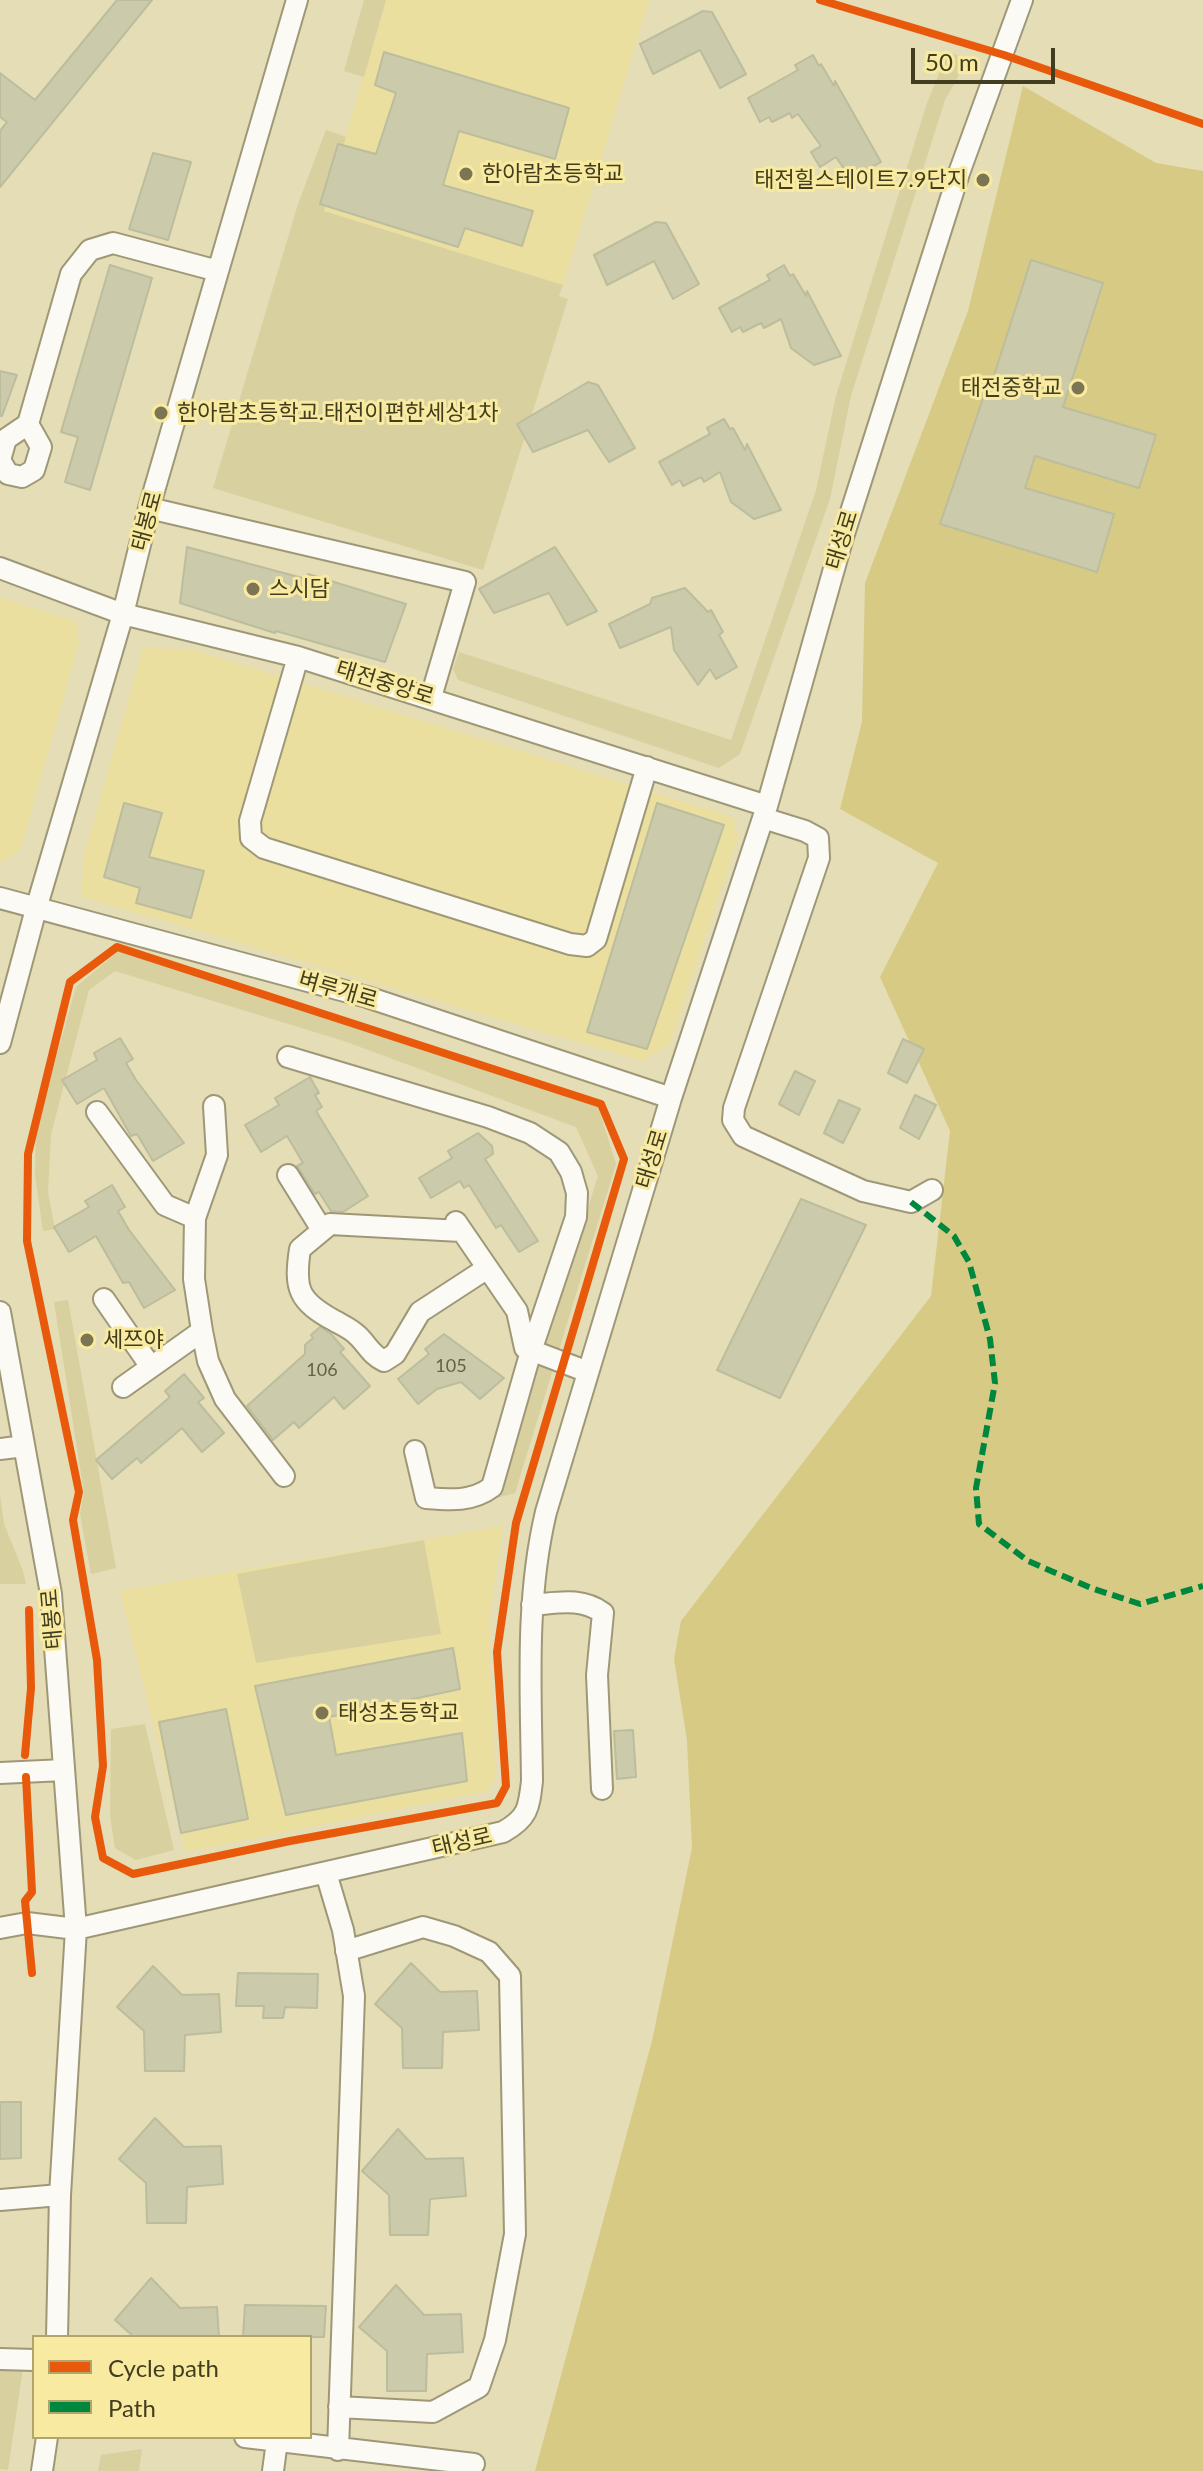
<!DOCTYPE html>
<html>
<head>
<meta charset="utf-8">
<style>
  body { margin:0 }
  #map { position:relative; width:1203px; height:2471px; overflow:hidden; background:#e4ddb5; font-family:Lato,sans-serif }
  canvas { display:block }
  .legend { position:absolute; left:32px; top:2335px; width:280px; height:104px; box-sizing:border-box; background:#f8eba1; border:2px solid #afa56d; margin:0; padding:10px 14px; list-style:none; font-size:24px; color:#423d1f }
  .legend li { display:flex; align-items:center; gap:16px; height:40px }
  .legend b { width:40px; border:2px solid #afa56d }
  .scale { position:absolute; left:911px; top:48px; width:144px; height:36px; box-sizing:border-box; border:4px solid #423d1f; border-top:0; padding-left:10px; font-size:24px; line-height:28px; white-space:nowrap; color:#423d1f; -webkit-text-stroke:6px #f8eba1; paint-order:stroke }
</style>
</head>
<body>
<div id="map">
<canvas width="1203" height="2471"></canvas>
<ul class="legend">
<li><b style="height:10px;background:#e8590c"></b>Cycle path</li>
<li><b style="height:10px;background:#00873e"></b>Path</li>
</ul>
<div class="scale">50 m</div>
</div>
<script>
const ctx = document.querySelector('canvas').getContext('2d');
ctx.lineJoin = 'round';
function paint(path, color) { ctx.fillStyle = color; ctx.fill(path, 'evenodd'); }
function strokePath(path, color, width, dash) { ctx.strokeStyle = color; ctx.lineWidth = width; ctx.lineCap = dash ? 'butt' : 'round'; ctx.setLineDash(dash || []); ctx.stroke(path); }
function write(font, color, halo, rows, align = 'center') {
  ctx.font = font + ' Lato,"Noto Sans KR",sans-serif'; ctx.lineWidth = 6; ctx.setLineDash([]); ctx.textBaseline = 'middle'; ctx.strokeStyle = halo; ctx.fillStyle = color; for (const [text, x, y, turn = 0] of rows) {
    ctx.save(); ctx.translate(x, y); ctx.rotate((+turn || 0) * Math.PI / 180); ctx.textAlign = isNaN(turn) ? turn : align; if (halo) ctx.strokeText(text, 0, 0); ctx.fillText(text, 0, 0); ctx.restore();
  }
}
paint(new Path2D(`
  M386 0H649L563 285 324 211Z
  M0 598 76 621 79 642 20 851 0 863Z
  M143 648 194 650 733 817 738 838 670 1044 642 1061 82 897 83 859Z
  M503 1526 490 1613 489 1650 496 1777 488 1791 186 1852 120 1591Z`), '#ebdfa0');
paint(new Path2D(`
  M364 0H386L364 77 344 71Z
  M948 52 968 59 945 100 851 396 830 499 740 754 719 768 458 680 453 669 459 652 731 740 816 490 836 396 927 103Z
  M326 130 346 137 324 211 563 285 559 296 568 299 483 570 213 488 298 204Z
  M120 950 598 1107 616 1164 515 1493 497 1498 598 1176 576 1127 344 1041 115 971 89 990 51 1134 48 1192 55 1229 43 1231 35 1175 36 1129 76 987Z
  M68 1300 116 1568 91 1574 80 1514 84 1493 54 1302Z
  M0 1495 4 1524 23 1571 26 1584H0Z
  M424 1540 441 1634 256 1663 237 1574Z
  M145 1724 174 1850 136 1860 115 1848 110 1816 111 1729Z
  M0 2367 23 2368 8 2470 0 2469Z
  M142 2449 139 2471H98L101 2455Z`), '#d8d09f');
paint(new Path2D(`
  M1023 86 1156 163 1203 171V2471H535L652 2041 692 1848 687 1740 674 1659 681 1621 931 1296 950 1131 880 977 938 863 840 809 862 722 865 583 968 311Z`), '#d7ca84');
const building = new Path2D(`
  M117 0H152L0 187V131L7 122 0 117V73L35 100Z
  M703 11 712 12 746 74 720 88 700 50 653 74 640 44Z
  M384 52 569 108 555 159 459 131 443 185 533 211 522 246 465 228 458 247 320 204 338 144 376 154 396 93 375 85Z
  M813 55 819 66 821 64 834 86 835 81 881 162 851 179 836 157 820 167 811 152 821 146 798 114 792 118 790 113 772 122 769 117 760 122 748 98 798 70 795 65Z
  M153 153 191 162 168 240 129 229Z
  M656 222 666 223 699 284 673 299 654 261 607 285 594 255Z
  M1031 260 1103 283 1063 407 1156 435 1139 488 1035 456 1025 488 1114 514 1097 572 940 524 988 384 991 385Z
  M110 265 152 278 90 490 65 482 78 437 61 432Z
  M784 265 790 276 793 274 806 296 807 291 841 356 814 365 791 348 781 319 764 328 761 323 743 332 740 327 732 332 719 308 770 280 767 275Z
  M0 371 17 375 2 416H0Z
  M588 382 598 385 635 448 609 462 588 430 533 452 517 424Z
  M724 419 730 429 733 428 745 450 747 444 781 510 754 519 731 502 720 472 704 482 701 477 683 486 680 480 672 485 659 462 710 434 707 428Z
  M187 547 306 579 308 574 406 604 385 662 276 631 275 633 180 603Z
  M555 547 597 611 567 625 549 593 494 613 479 589Z
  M685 588 708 612 711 610 723 632 719 635 737 667 716 679 710 669 698 685 674 650 671 627 620 648 609 624 650 604 652 598Z
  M124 803 162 813 149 857 204 871 191 918 136 903 140 888 104 877Z
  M657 803 724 825 647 1049 587 1032Z
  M120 1038 133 1059 126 1063 136 1080 184 1143 153 1161 137 1134 131 1136 104 1088 77 1104 62 1080 97 1060 94 1053Z
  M903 1039 924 1049 907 1083 888 1073Z
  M795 1071 815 1081 799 1115 779 1104Z
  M310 1077 319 1093 315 1095 322 1107 316 1111 368 1196 343 1212 331 1211 319 1192 315 1194 297 1166 303 1163 287 1136 261 1152 245 1125 279 1105 275 1098Z
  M915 1095 936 1105 919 1139 900 1128Z
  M839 1100 860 1109 843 1143 824 1133Z
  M478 1133 492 1146 493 1154 485 1159 538 1241 519 1252 501 1225 496 1228 469 1185 464 1188 460 1181 431 1198 419 1178 452 1158 448 1151Z
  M112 1185 125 1207 118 1211 129 1230 175 1290 144 1308 129 1282 123 1283 96 1236 69 1252 54 1227 89 1207 85 1201Z
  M801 1199 866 1225 780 1398 717 1370Z
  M320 1327 331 1334 344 1349 340 1352 370 1386 344 1409 334 1397 299 1428 294 1422 273 1440 247 1406 305 1354V1345L313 1338 311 1335Z
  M444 1334 504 1378 480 1399 461 1382 437 1389 418 1404 398 1379 429 1354 425 1349Z
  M184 1374 204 1398 198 1402 224 1433 202 1452 182 1428 141 1463 137 1458 112 1479 96 1460 170 1397 165 1391Z
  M453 1648 460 1689 329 1717 336 1755 462 1733 467 1781 286 1815 255 1686Z
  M226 1709 248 1819 181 1833 159 1722Z
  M633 1730 636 1777 617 1779 614 1731Z
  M411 1963 440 1992 477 1991 479 2030 443 2032 442 2068H403L402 2028 375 2004Z
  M153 1966 182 1995 219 1994 221 2032 185 2035 184 2071H145L144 2031 117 2007Z
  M238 1973 318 1974 317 2008 285 2007 283 2018H263L264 2006H236Z
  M0 2102H21V2158L0 2159Z
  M155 2118 184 2147 221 2146 223 2184 187 2187 186 2223H147L146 2183 119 2159Z
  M398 2129 426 2159 463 2158 466 2196 430 2199 428 2235H390L389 2195 362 2171Z
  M151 2278 180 2308 217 2307 219 2337H134L115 2320Z
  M396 2285 424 2315 461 2314 463 2352 427 2354 426 2391H387V2351L359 2327Z
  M245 2305 326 2306 324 2337H243Z`);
paint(building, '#cbcbab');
strokePath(building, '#bcbd9d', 2);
const minor = new Path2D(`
  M28 424 41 447 34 470 22 477 8 474 0 460 6 439 28 424 71 274 90 250 113 243 218 271
  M149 508 465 582 431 697
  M0 568 123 614 298 657 767 806
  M298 657 250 821 251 838 264 848 570 944 587 946 596 939 647 767
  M763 818 805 831 818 838 819 858 734 1108 733 1120 743 1136 863 1191 911 1202 932 1190
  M0 898 367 997 671 1098
  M0 1043 36 909 123 614 149 508 297 0
  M288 1057 488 1117 530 1133 559 1152 571 1172 577 1193 576 1217 531 1351 492 1487C472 1502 450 1500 426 1498L415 1451
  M214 1106 217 1155 195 1218 194 1279 202 1331 208 1361 225 1399 284 1476
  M97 1112 165 1205 195 1218
  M288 1175 322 1230
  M456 1222 517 1311 525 1348 588 1372
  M461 1231 330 1224 300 1249C294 1289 298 1301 335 1321 342 1325 351 1329 357 1335 367 1344 371 1355 384 1361L395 1354 420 1312 486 1269
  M104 1299 151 1367
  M0 1312 51 1594 76 1929 60 2195 57 2337
  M123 1387 202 1331
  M0 1449 24 1446
  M532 1605C558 1603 581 1597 603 1613L597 1675 602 1789
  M0 1773 64 1770
  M326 1873 343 1930 354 1996 338 2450
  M0 1928 27 1923 76 1929 503 1832C528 1818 529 1808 532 1781 531 1691 525 1600 546 1512L671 1098 767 806 843 537 959 173 1022 0
  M0 2200 60 2195
  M0 2359 34 2360
  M339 2407 433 2412 479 2387 495 2340 515 2234 510 1976 489 1952 454 1936 423 1927 346 1951
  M245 2437 474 2464
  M42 2471 47 2437
  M273 2471 277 2441`);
strokePath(minor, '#9e9878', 24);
strokePath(minor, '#fbfaf4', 20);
strokePath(new Path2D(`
  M911 1202 954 1236 969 1262 990 1339 995 1383 976 1488 979 1524 1028 1561 1091 1588 1140 1604 1203 1586`), '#00873e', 6, [12, 6]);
strokePath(new Path2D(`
  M820 0 1004 55 1203 124
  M117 947 601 1104 624 1159 516 1523 497 1652 506 1786 497 1803 290 1841 133 1874 103 1858 95 1817 103 1766 97 1660 73 1520 79 1492 27 1241 28 1154 70 982Z
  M25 1755 31 1688 29 1610
  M26 1777 32 1892 25 1901 32 1973`), '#e8590c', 8);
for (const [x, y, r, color] of [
  [466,174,8,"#7b7554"],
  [983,180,8,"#7b7554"],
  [1078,388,8,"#7b7554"],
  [161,413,8,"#7b7554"],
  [253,589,8,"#7b7554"],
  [87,1340,8,"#7b7554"],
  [322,1713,8,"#7b7554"]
]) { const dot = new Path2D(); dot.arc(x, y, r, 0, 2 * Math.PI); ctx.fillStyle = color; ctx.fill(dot); strokePath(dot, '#f8eba1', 3); }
write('18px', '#656143', null, [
  ["105",451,1366],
  ["106",322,1370]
]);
write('22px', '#423d1f', '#f8eba1', [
  ["한아람초등학교",482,174],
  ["태전힐스테이트7.9단지",967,180,"right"],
  ["태전중학교",1062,388,"right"],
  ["한아람초등학교.태전이편한세상1차",177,413],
  ["스시담",269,589],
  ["세쯔야",103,1340],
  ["태성초등학교",338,1713]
], 'left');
write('22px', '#423d1f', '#f8eba1', [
  ["태봉로",147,521,-75],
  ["태성로",842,540,-73],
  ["태전중앙로",385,683,17],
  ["벼루개로",338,990,16],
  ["태성로",652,1159,-73],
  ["태봉로",52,1619,-95],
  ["태성로",462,1842,-13]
]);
</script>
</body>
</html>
